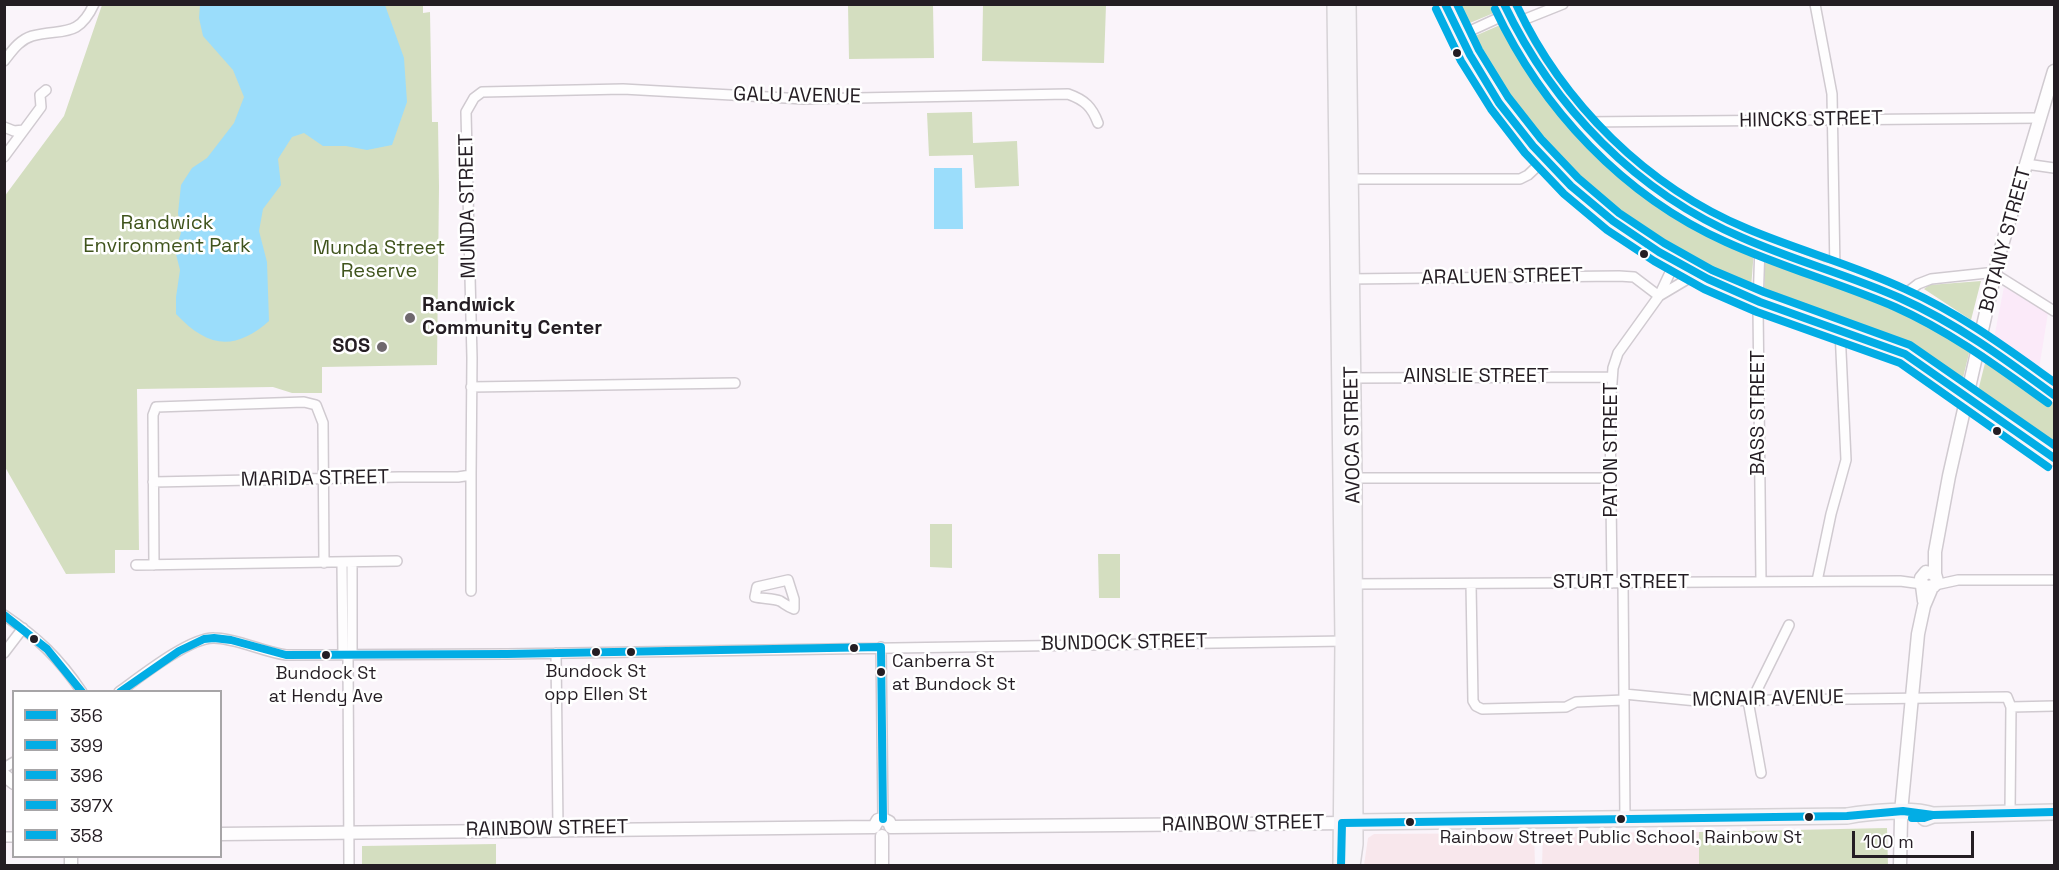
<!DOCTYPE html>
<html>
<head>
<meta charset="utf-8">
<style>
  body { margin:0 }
  #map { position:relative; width:2059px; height:870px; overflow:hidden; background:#faf4fa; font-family:"Space Grotesk",sans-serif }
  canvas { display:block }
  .frame { position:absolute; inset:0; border:6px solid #241d23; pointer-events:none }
  .legend { position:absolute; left:12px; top:690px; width:210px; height:168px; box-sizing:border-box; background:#fff; border:2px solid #a7a5a7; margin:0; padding:8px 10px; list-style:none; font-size:18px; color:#241d23 }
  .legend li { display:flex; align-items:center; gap:12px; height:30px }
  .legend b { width:30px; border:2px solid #a7a5a7 }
  .scale { position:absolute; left:1852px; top:831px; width:122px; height:27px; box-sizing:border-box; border:3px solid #241d23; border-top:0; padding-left:8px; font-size:18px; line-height:21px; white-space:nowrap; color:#241d23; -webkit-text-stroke:4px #fff; paint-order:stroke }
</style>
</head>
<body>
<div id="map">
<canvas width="2059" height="870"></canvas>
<div class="frame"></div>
<ul class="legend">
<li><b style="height:8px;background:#02ade5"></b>356</li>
<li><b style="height:8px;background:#02ade5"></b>399</li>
<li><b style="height:8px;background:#02ade5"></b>396</li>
<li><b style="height:8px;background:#02ade5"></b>397X</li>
<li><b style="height:8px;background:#02ade5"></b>358</li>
</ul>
<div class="scale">100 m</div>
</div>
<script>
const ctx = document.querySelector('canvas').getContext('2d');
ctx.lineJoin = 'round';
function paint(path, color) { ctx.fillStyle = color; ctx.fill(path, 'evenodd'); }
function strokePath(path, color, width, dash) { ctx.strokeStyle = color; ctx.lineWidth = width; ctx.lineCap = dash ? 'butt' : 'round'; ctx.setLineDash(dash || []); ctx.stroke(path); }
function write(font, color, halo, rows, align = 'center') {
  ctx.font = font + ' "Space Grotesk",sans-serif'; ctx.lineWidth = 5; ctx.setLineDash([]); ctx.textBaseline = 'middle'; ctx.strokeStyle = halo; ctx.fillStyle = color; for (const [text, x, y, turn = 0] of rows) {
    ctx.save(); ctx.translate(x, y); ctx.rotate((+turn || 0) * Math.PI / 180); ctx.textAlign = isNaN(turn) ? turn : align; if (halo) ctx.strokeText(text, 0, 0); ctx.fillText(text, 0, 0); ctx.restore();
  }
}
paint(new Path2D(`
  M2004 287 2048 313 2039 369 1994 338Z`), '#fbeaf9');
paint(new Path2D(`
  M1699 832V865L1542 866 1543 833Z
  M1534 833 1535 865H1364L1368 838 1374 834Z`), '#f8e7ec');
paint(new Path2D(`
  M423 4V13L430 12 432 122H438L439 187 437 365 322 367V393H292L273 387 137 389 139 550H115V573L66 574 5 467 4 197 64 116 102 5Z
  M848 5H933L934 58 849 59Z
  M983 5H1106L1104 63 982 61Z
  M1449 5H1499L1501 10 1465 25Z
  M1507 22 1605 151 1637 184 1672 206 1754 250 1751 288 1745 291 1698 270 1599 206 1513 115 1468 39Z
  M972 112 973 143 1017 141 1019 186 975 188 973 155 929 156 927 113Z
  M1774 255 1897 303 1967 340 1971 345 1962 382 1958 383 1764 299 1765 263Z
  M1981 281 1971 320 1924 289 1929 285Z
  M1987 355 2054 404V450L1977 395Z
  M930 524H952V568L930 567Z
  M1098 554H1120V598H1099Z
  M1887 828 1888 865H1699V832Z
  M496 844V865H362V846Z`), '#d4dec0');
paint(new Path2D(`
  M200 5H385L404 58 407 102 392 145 367 150 346 146H323L304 133 292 137 278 159 281 185 263 209 259 231 267 262 269 321C234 352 207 347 176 314V297L180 270 175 250 181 233 178 213 181 185 192 168 207 158 234 123 244 97 233 70 203 36 199 18Z
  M934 168H962L963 229H934Z`), '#9bddfb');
const minor = new Path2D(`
  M1815 4 1832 94 1835 272
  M1513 24 1563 4
  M1459 36 1507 14
  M4 61C12 51 19 40 32 36 62 28 78 39 94 4
  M1582 122 2040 118
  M4 127 14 131 24 130 41 107 40 95 46 90
  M4 157 24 130
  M2026 164 2054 168
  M1346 179H1520L1528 175 1544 160
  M1760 244 1758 306 1761 582
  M1347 279 1619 276 1634 277 1659 296
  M1659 296 1696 274
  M1900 298 1918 284 1931 279 1987 273 1995 274 2054 311
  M1350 378 1611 377
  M471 387 735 383
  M471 475V591
  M1349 478H1611
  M153 482 399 477H458L471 475 472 358 466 112 474 98 482 92 623 89 804 99 1068 94C1085 100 1092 107 1098 123
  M352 562V655
  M342 563 343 655
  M136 565 397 561
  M154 565 153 415 156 407 304 402 316 405 323 423 324 563
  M788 580 794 599V609C788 607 785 604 780 601 773 598 763 599 755 597L757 587Z
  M1817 581 1831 514 1846 460 1840 330
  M1612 583 1610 411 1613 368 1618 353 1659 296 1675 262
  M1623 583 1625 819
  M1351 584 1900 581 1922 584
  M1471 584 1473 701 1476 706 1482 709 1566 707 1576 702 1624 700
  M1935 585 1958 580H2054
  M4 615C38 638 59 658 82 692
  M881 647 883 819
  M4 653 23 628
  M556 653 558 829
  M348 655 349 866
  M119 692C140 677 190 637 214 638 236 638 263 652 286 655L507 654 1346 641
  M1624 694 1697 701 2007 697 2011 707 2054 706
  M4 768 14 762
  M1761 773 1749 706 1789 625
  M2010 812 2011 707
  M4 837H14`);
const tertiary = new Path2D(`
  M1935 574V552L1949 476 1999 255 2054 71
  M1923 585 1927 587 1934 586 1937 581 1935 574 1926 572 1921 578 1924 601
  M4 775 14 783
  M1901 812 1918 634 1924 606 1932 587
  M874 827 878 820 883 819 889 822 891 827
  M891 827 1349 823
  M220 834 874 827
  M882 836V866
  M71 856V866
  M1900 866 1901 818`);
const primary = new Path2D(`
  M1335 4 1343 641 1341 866
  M1348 4 1354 478 1355 844 1352 866
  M1445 4C1504 146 1617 247 1760 302 1791 313 1823 324 1854 335 1871 341 1889 346 1905 354 1924 364 1941 378 1958 390 1990 413 2022 435 2054 458
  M1504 4C1540 92 1619 170 1699 217 1737 239 1781 253 1821 269L1835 272 1900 298 1946 321 1980 341 2054 395
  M1925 818 1933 815 2054 812
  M1355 822 1847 816C1869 812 1913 808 1933 815`);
strokePath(minor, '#d0cad0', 12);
strokePath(tertiary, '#d0cad0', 15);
strokePath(primary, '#d6d2d6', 18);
strokePath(minor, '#fefdfe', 9);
strokePath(tertiary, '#fefdfe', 12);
strokePath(primary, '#f8f5f9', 15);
strokePath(new Path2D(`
  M4 615 47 649 82 692
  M881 647 883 819
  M120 692 179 651 204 639 214 638 231 640 286 655 507 654 881 647`), '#02ade5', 8);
strokePath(new Path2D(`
  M1445 4 1470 55 1499 103 1533 146 1571 186 1613 221 1659 252 1708 279 1760 302 1905 354 2054 458
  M1504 4C1553 107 1637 193 1743 238 1795 261 1849 275 1900 298 1956 323 2005 359 2054 395`), '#02ade5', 8);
strokePath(new Path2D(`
  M1436 9 1461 61 1491 109 1525 153 1564 194 1607 230 1654 261 1704 289 1757 312 1900 363 2048 467
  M1495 9C1542 109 1623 196 1726 242 1781 267 1839 283 1895 307 1951 332 1999 368 2048 403`), '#02ade5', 8);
strokePath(new Path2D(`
  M1457 4 1479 50 1508 97 1541 139 1578 178 1619 213 1664 243 1712 270 1764 292 1910 345 2054 445
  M1516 4C1563 104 1647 187 1748 229 1800 251 1854 265 1905 289 1961 314 2005 347 2054 382`), '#02ade5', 8);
strokePath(new Path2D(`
  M1912 818H1924L1933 815 2054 812
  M1341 866 1342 823 1847 816 1903 811 1933 815`), '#02ade5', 8);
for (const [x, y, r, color] of [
  [1457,53,5,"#241d23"],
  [1644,254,5,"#241d23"],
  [410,318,6,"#6f686e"],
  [382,347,6,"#6f686e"],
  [1997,431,5,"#241d23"],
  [34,639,5,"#241d23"],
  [854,648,5,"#241d23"],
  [596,652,5,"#241d23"],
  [631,652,5,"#241d23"],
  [326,655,5,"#241d23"],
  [881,672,5,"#241d23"],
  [1809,817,5,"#241d23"],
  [1621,819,5,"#241d23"],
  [1410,822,5,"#241d23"]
]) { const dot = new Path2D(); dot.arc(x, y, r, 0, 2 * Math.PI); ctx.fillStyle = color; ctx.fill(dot); strokePath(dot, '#fff', 2); }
write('18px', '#241d23', '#fff', [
  ["Canberra St",892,662,"left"],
  ["at Bundock St",892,685,"left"],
  ["Bundock St",596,672],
  ["opp Ellen St",596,695],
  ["Bundock St",326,674],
  ["at Hendy Ave",326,697],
  ["Rainbow Street Public School, Rainbow St",1621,838]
]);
write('20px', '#241d23', '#fff', [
  ["GALU AVENUE",797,96,1],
  ["HINCKS STREET",1811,120,-1],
  ["MUNDA STREET",468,206,-91],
  ["BOTANY STREET",2006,240,-75],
  ["ARALUEN STREET",1502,277,-1],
  ["AINSLIE STREET",1476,377],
  ["BASS STREET",1759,413,-90],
  ["AVOCA STREET",1353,435,-91],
  ["PATON STREET",1612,450,-90],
  ["MARIDA STREET",315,479,-1],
  ["STURT STREET",1621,583],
  ["BUNDOCK STREET",1124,643,-1],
  ["MCNAIR AVENUE",1768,699,-1],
  ["RAINBOW STREET",1243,824,-1],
  ["RAINBOW STREET",547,829,-1]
]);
write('20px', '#40541d', '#fff', [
  ["Randwick",167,224],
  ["Environment Park",167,247],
  ["Munda Street",379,249],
  ["Reserve",379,272]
]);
write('bold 20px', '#241d23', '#fff', [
  ["Randwick",422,306],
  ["Community Center",422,329],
  ["SOS",370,347,"right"]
], 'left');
</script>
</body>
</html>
